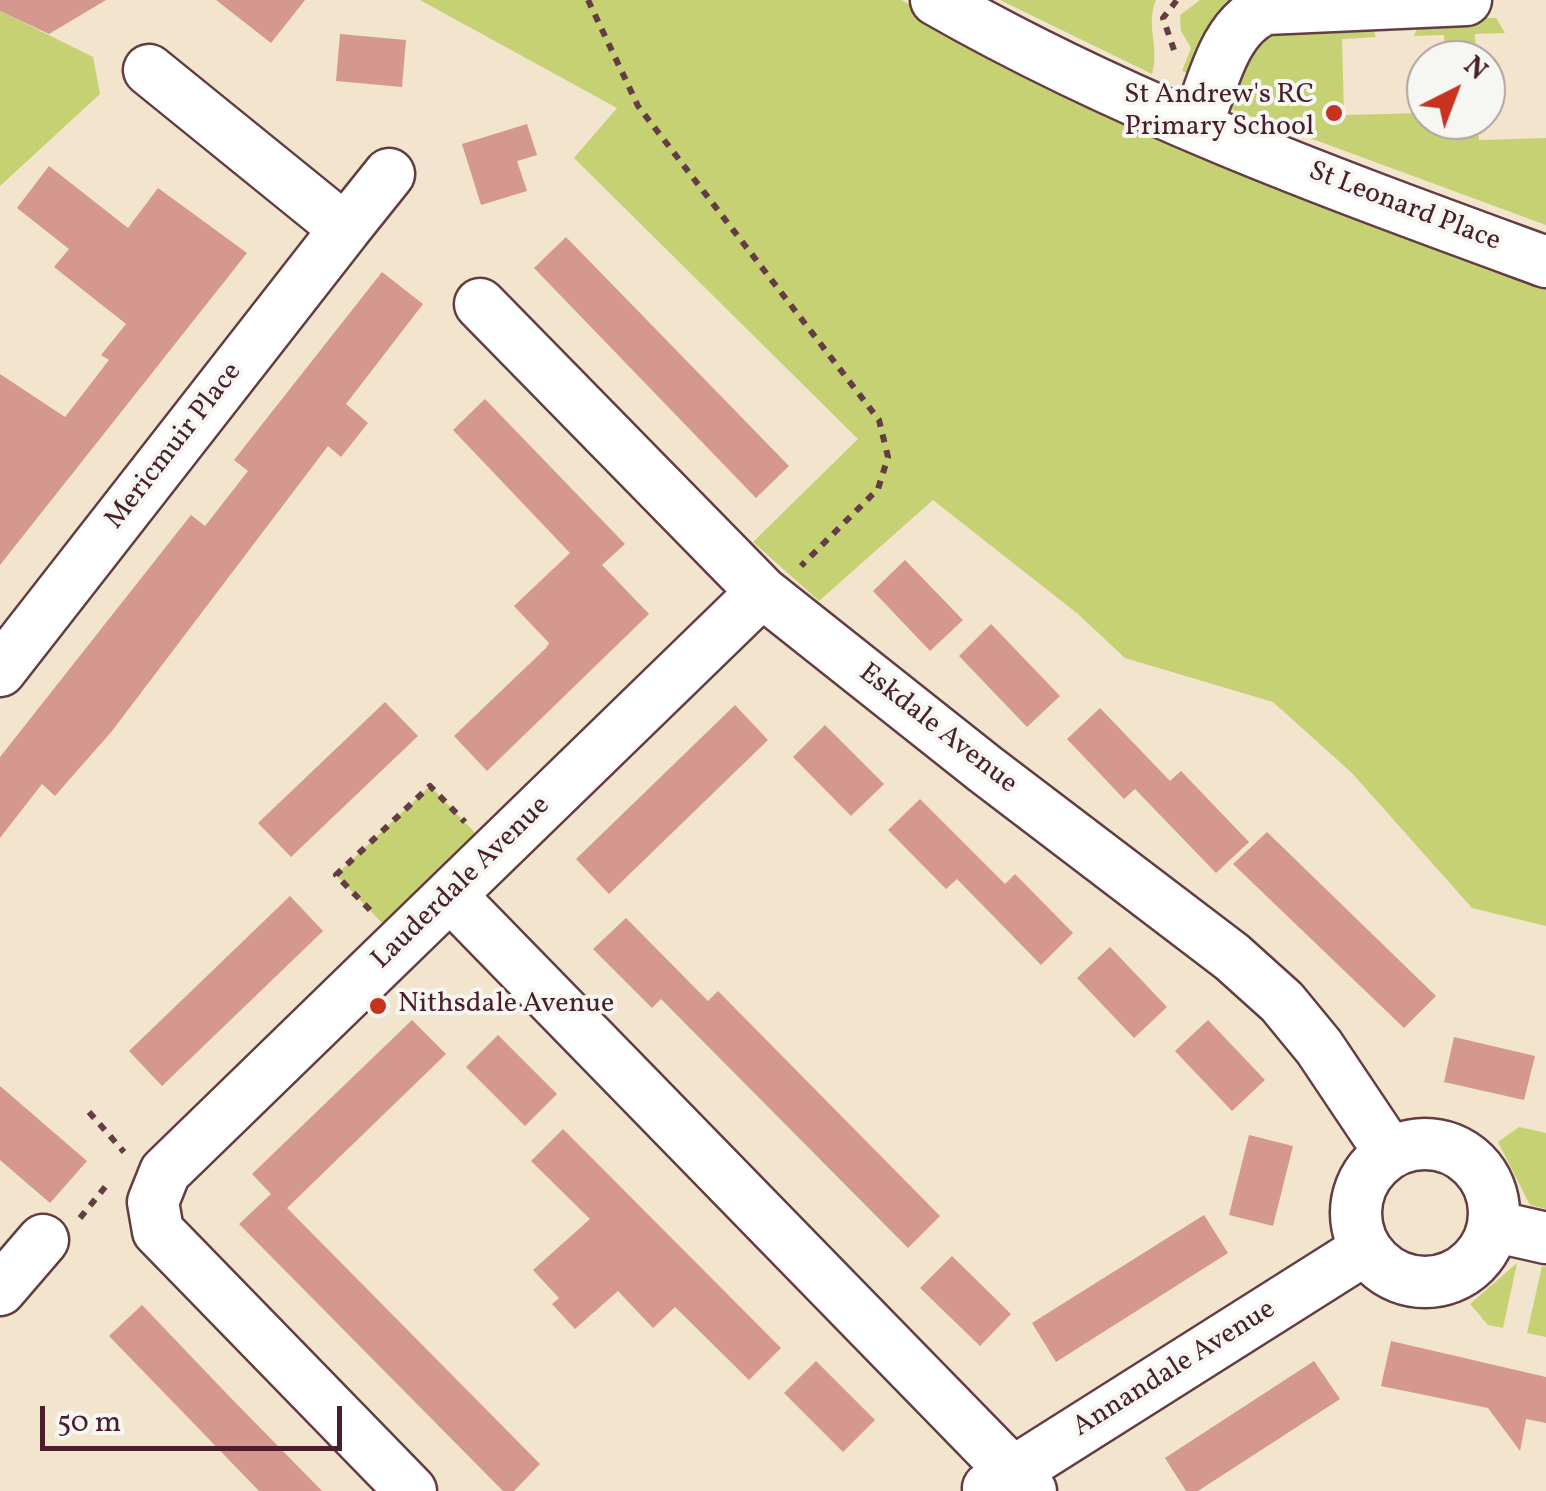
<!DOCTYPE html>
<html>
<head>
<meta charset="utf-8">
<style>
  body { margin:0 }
  #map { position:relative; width:1546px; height:1491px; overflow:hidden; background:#f2e4cd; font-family:Vollkorn,serif }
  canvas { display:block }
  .north { position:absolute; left:1406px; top:40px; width:100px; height:100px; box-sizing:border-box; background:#f6f6f2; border:2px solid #b1a0a2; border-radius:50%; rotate:42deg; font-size:28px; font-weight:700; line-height:40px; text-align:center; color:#4a1f2b }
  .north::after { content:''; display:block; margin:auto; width:35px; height:45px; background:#c8321e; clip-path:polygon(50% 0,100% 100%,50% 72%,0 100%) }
  .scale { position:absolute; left:40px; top:1406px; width:302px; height:45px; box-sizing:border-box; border:5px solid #4a1f2b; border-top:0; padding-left:12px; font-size:30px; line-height:35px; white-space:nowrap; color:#4a1f2b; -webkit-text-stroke:8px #f6f6f2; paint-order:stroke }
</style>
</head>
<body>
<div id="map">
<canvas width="1546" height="1491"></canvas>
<div class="north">N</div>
<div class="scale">50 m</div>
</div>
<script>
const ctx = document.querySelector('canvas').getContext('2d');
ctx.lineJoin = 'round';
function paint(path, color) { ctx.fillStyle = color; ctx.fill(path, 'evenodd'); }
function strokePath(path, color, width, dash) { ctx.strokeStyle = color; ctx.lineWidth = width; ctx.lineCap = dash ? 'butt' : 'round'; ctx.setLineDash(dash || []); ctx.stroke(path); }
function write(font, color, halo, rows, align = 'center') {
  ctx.font = font + ' Vollkorn,serif'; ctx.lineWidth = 8; ctx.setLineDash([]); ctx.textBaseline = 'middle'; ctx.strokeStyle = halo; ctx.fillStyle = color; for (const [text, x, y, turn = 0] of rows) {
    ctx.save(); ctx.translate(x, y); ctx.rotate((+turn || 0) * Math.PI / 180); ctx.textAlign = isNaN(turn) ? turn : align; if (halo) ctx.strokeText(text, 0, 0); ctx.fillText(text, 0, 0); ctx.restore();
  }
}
paint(new Path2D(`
  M420 0H901L1083 95 1546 280V926L1472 908 1352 773 1273 702 1125 658 1078 614 933 500 819 601 753 542 858 439 574 158 617 108Z
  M1000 0H1156C1145 25 1160 47 1152 74Z
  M1200 0H1243L1195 76 1182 71 1191 48 1181 31 1180 15Z
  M0 11 93 57 100 94 0 186Z
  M1496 18 1505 33 1475 34 1476 60H1445L1444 35 1414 36 1421 19Z
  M1261 28 1373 29 1376 37 1342 39 1344 115 1426 113V120H1478L1479 140 1546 138V225L1223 106Z
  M430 786 478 836 384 925 336 875Z
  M1519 1127 1546 1133V1209L1530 1205 1498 1142Z
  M1517 1263 1503 1328 1488 1325 1470 1304Z
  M1542 1266 1546 1267V1337L1527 1333Z`), '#c5d172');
paint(new Path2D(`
  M0 0H106L49 34 0 11Z
  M216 0H305L271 43Z
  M340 34 406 40 402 87 336 81Z
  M527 124 537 155 517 161 527 191 481 205 462 144Z
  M49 166 128 228 158 188 247 253 0 565V374L65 417 109 360 101 355 126 324 54 267 69 249 17 208Z
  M566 237 789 466 756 498 534 268Z
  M382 272 423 304 346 404 368 423 341 457 328 446 112 731 55 796 42 784 0 838V757L191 515 205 526 248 471 234 460Z
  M485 399 625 544 602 565 649 614 487 771 454 736 546 648 549 643 514 606 570 553 453 430Z
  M905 560 963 620 930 651 873 591Z
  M991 624 1060 696 1027 727 959 656Z
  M385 702 418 736 291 857 258 823Z
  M735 705 768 740 609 894 576 859Z
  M1100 708 1170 781 1181 771 1249 842 1216 873 1135 789 1124 799 1067 739Z
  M825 725 884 784 851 816 793 757Z
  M920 799 1005 884 1015 874 1073 933 1041 965 957 879 946 889 888 830Z
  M1267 832 1436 996 1404 1028 1233 864Z
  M290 896 323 931 162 1086 129 1051Z
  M626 918 708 1001 718 991 940 1216 908 1248 661 999 652 1008 593 949Z
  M1110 947 1167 1007 1134 1038 1077 978Z
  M412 1020 446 1054 287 1208 540 1464 514 1491H503L239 1224 271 1194 252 1174Z
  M1208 1020 1265 1080 1232 1111 1175 1051Z
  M498 1035 557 1094 525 1126 466 1067Z
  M1454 1037 1535 1056 1524 1100 1444 1082Z
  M0 1086 87 1161 50 1203 0 1160Z
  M563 1129 781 1348 749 1380 675 1307 653 1328 618 1291 575 1329 552 1304 559 1298 533 1270 590 1219 531 1161Z
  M1249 1135 1293 1146 1273 1226 1229 1215Z
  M1204 1215 1228 1253 1056 1362 1032 1323Z
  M952 1256 1011 1314 980 1346 920 1288Z
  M142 1305 227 1394 322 1491H259L173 1402 109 1336Z
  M1391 1341 1546 1377V1423L1526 1419 1520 1451 1488 1408 1381 1386Z
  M816 1361 875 1420 843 1452 784 1393Z
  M1314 1361 1340 1399 1198 1491H1186L1165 1458Z`), '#d5988f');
const minor = new Path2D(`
  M936 0C1128 110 1339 186 1546 262
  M1196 127C1212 88 1223 25 1266 9L1466 0
  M345 229 389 174
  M480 304 762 592 985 769 1232 957 1282 1002 1319 1047 1390 1153
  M0 671 345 229 149 70
  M451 896 1031 1491
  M1356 1213a69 69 0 1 1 138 0a69 69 0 1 1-138 0Z
  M1493 1226 1546 1238
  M0 1290 43 1240
  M988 1488 1366 1249
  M411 1491 158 1231 153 1202 165 1172 762 592`);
strokePath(minor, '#633d43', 55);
strokePath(new Path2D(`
  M588 0 638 106 879 420 888 457 878 489 801 566
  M1174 50 1163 18 1177 0
  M370 910 336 875 430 786 465 822
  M89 1112 124 1152
  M80 1218 110 1181`), '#633d43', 6, [8, 8]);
strokePath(minor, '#fff', 50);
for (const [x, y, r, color] of [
  [1334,113,10,"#c8321e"],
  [378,1006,10,"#c8321e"]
]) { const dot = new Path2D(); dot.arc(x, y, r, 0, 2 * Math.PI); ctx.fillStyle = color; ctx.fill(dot); strokePath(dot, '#f6f6f2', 4); }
write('28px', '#4a1f2b', '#f6f6f2', [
  ["St Andrew's RC",1314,97],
  ["Primary School",1314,129],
  ["Nithsdale Avenue",398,1006,"left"]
], 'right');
write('28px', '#4a1f2b', '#f6f6f2', [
  ["St Leonard Place",1404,208,21],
  ["Mericmuir Place",175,447,-52],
  ["Eskdale Avenue",937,730,38],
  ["Lauderdale Avenue",462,884,-44],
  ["Annandale Avenue",1175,1370,-32]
]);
</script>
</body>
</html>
